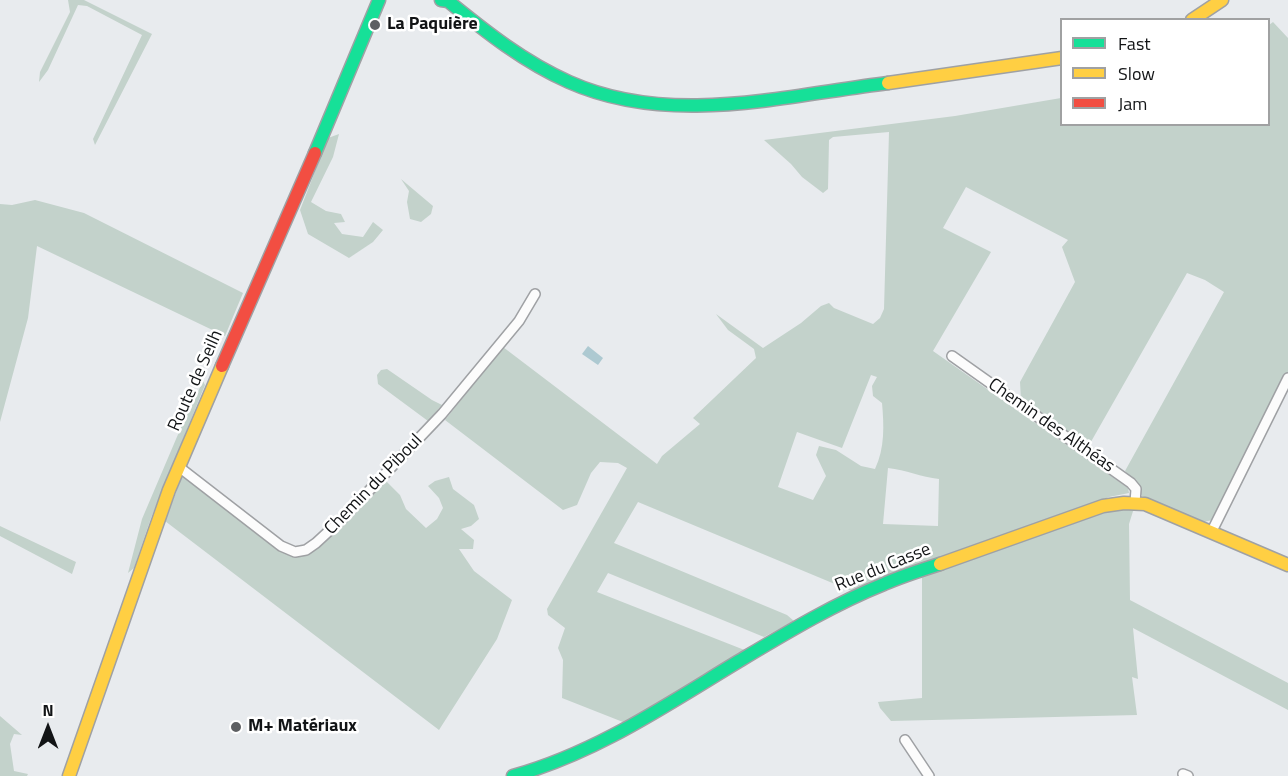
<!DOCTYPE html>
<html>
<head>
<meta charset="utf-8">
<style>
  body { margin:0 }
  #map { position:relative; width:1288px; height:776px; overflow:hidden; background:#e8ebee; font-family:"Titillium Web",sans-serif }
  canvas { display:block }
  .legend { position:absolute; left:1060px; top:18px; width:210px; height:108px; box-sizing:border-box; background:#fff; border:2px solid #a0a1a2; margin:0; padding:8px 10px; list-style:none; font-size:18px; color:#121416 }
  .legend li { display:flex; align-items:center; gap:12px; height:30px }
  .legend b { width:30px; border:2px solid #a0a1a2 }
  .north { position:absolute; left:18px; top:698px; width:60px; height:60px; -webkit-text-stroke:4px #fff; paint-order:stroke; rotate:0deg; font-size:16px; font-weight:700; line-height:24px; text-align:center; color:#121416 }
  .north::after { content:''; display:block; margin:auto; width:21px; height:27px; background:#121416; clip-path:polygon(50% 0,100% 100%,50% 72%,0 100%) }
</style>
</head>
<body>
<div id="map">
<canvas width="1288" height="776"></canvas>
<ul class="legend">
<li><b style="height:8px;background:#16e098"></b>Fast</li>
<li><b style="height:8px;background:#ffcf43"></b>Slow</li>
<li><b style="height:8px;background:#f24e42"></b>Jam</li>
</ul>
<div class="north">N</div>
</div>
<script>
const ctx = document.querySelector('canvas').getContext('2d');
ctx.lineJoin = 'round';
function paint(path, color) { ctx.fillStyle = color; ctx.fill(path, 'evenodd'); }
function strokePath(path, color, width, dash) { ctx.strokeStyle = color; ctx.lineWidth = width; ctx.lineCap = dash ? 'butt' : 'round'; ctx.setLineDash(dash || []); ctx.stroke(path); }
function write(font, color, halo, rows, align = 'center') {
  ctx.font = font + ' "Titillium Web",sans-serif'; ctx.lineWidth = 5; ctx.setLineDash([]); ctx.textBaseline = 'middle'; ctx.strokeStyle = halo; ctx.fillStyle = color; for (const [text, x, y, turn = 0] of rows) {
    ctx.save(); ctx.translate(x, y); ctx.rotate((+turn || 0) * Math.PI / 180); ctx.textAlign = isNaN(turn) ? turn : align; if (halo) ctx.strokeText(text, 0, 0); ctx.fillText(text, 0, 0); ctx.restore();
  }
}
paint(new Path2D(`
  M68 0H84L152 34 95 145 93 139 142 35 87 6 78 5 48 70 39 82 40 72 70 12Z
  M1273 22 1288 38V374L1212 520 1204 522 1142 496 1137 484 1125 471 1224 292 1205 280 1187 273 1088 447 1021 400 1020 382 1075 282 1062 247 1068 240 966 187 943 228 991 252 933 351 1128 488 1129 493 1109 497 854 592 638 502 614 543 787 615 794 621 764 637 608 573 597 592 747 651 628 724 562 698 563 660 558 648 565 628 548 615 547 609 627 468 618 463 600 462 591 473 577 505 563 510 445 420 503 347 657 464 662 456 700 424 693 418 756 358 754 349 728 330 716 314 763 348 801 323 821 306 829 303 834 308 873 324 880 318 884 309 889 132 833 137 829 140 828 189 823 193 802 177 791 164 764 140 955 116 1061 98 1062 124H1268L1269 25ZM871 375 877 377 872 386 873 396 882 403C884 425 885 448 875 469L861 466 836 450 819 446 816 455 826 476 813 500 778 487 797 432 842 448ZM888 468C906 470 921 477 939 479L938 526 883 524Z
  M339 134 333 157 311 202 326 211 341 214 345 222 334 223 342 234 363 237 373 222 383 230 373 242 349 258 308 234 300 210 328 138Z
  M401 179 433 206 431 214 421 222 410 219 407 202 409 191Z
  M35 200 84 213 243 293 225 336 37 246 28 318 0 422V204L12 205Z
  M387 369 432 400 442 405 428 421 378 384 377 375 381 370Z
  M203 381 205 385 151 518 134 568 128 573 142 519 182 425Z
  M182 477 189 479 286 554 299 556 311 553 365 504 386 481 400 495 406 509 426 528 437 519 443 508 439 498 428 486 435 481 449 477 453 489 474 505 479 519 471 526 461 529 474 540 473 549H459L474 571 512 600 497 639 439 730 165 521Z
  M1134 508 1129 524 1130 600 1288 683V710L1133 628 1138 679 1132 677 1137 715 891 721 880 708 878 702 922 698V574L1110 509Z
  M0 526 76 562 72 574 0 536Z
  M0 716 22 735 14 734 10 744 14 771 28 774 27 776H0Z`), '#c3d2cb');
paint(new Path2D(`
  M588 346 603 358 598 365 582 354Z`), '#adc9d1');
const street = new Path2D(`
  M952 356 1131 483 1136 489 1135 503
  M179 467 281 546 295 552 306 550 316 543 343 518 442 414 519 321 535 294
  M1212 531 1288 378
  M905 740 929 776
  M1183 774 1188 776`);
const fast = new Path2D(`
  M441 0 448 1C486 32 524 62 569 82 670 127 783 96 888 83
  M315 153 379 0
  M513 776C596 753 666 705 739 661 786 633 834 604 884 584 902 576 921 570 940 564`);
const slow = new Path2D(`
  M1192 20 1222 0
  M888 83 1062 58
  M940 564 1103 506 1124 503 1145 504 1288 565
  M69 776 169 490 222 366`);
const jam = new Path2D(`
  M222 366 315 153`);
strokePath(street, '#9fa1a4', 12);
strokePath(fast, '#9fa1a4', 15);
strokePath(slow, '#9fa1a4', 15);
strokePath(jam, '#9fa1a4', 15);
strokePath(street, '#fcfcfc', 9);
strokePath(fast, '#16e098', 12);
strokePath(slow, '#ffcf43', 12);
strokePath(jam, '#f24e42', 12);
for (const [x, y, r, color] of [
  [375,25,6,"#5d5f62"],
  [236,727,6,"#5d5f62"]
]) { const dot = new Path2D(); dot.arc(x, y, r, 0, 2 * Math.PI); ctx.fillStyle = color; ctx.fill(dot); strokePath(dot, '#fff', 2); }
write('bold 18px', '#121416', '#fff', [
  ["La Paquière",387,25],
  ["M+ Matériaux",248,727]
], 'left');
write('18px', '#121416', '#fff', [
  ["Route de Seilh",196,381,-66],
  ["Chemin des Althéas",1051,426,35],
  ["Chemin du Piboul",374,485,-46],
  ["Rue du Casse",883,568,-22]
]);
</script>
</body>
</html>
